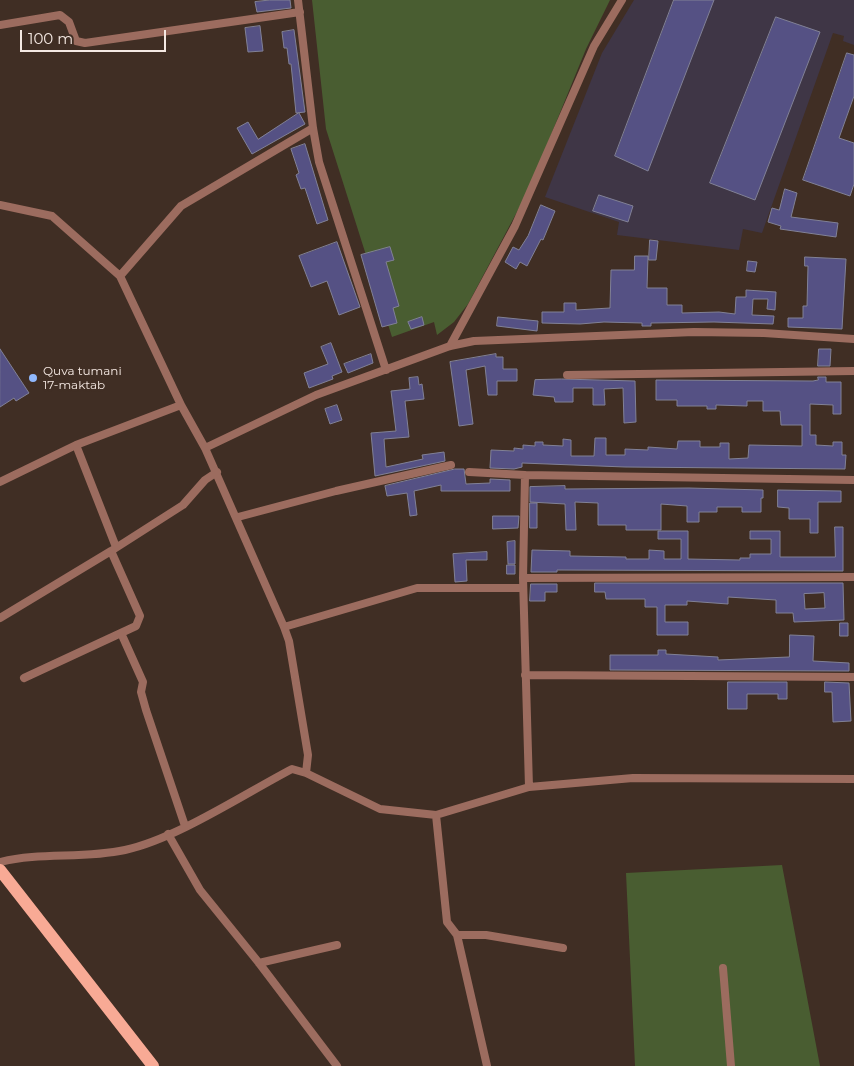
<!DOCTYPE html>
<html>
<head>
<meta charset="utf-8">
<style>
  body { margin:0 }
  #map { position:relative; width:854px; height:1066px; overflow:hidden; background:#402e24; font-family:Montserrat,sans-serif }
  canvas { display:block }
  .scale { position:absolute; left:20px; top:30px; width:146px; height:22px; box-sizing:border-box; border:2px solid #f5e9e3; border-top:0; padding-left:6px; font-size:15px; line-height:18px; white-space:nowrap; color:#f5e9e3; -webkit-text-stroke:4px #402e24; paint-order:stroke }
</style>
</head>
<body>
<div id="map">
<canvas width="854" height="1066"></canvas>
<div class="scale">100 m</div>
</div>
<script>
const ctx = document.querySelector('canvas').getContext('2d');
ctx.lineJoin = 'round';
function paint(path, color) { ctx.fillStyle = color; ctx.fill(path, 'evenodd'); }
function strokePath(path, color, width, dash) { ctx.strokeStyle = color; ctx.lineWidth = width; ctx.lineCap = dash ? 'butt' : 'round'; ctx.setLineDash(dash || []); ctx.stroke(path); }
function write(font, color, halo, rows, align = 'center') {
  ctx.font = font + ' Montserrat,sans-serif'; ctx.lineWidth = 4.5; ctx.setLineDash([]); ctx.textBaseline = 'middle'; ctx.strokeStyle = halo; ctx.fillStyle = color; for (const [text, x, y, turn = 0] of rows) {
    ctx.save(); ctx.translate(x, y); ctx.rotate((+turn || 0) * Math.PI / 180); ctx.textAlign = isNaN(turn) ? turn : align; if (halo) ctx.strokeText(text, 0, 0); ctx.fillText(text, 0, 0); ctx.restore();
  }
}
paint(new Path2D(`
  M634 0H854V45L843 41 844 36 833 33 762 233 743 229 739 250 617 235 619 222 545 197 602 53Z`), '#3f3646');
paint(new Path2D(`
  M312 0H610L586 49 528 191 468 304 454 322 437 335 434 322 392 337 326 129Z
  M782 865 820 1066H635L626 873Z`), '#495d31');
const building = new Path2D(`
  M270 0H290L291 8 257 12 255 2Z
  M674 0H714L648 171 615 156Z
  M776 17 820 32 755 200 710 183Z
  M260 26 263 51 248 52 245 28Z
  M294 30 305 112 296 113 291 64H289L287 48H284L282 32Z
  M847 53 854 55V96L839 138 854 143V184L850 196 803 180Z
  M299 113 305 124 252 154 237 128 248 122 258 139Z
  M305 144 328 220 317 224 305 188 301 189 296 175 299 173 291 149Z
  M785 189 797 193 791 217 838 223 836 237 780 229 781 226 768 222 772 208 779 210Z
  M599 195 633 206 628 222 593 211Z
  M541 205 555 211 543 240 541 239 527 266 520 262 516 269 505 262 513 247 519 250 528 236Z
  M650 240 658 241 656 260H649Z
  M337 242 360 307 339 315 327 281 311 287 299 256Z
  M390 247 394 260 386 262 399 306 393 308 397 323 382 327 361 255Z
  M635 256H648L647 288H667V305H682V313L719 312 735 314 736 297H746V290L776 292 775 310 767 309 768 299H753L752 315 774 316 773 324 714 322 651 323V326H642V323L604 322 580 324 542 323V312H564V303H576V310L610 308 611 270H634Z
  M805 257 846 259 842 329 788 327V318H803V306H807L808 266H805Z
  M748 261 757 262 755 272 747 271Z
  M422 317 424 325 411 329 408 322Z
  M498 317 538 321 537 331 497 326Z
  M331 343 342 372 332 376 333 379 309 388 304 373 328 364 321 347Z
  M0 349 29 393 16 401 14 398 0 407Z
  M819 349H831L830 366H818Z
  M371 354 373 363 348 373 344 364Z
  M496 354V357H503V369H517V381H497V395H488L485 366 466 370 473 424 459 426 450 362Z
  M418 377 419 385 422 384 424 399 405 401 409 437 384 439 386 467 423 459 422 455 444 452 445 461 375 476 371 433 396 431 391 391 410 389 409 378Z
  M818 377H826V382H841V414H833V405L810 404V435H816V445L833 446V442H842V455H846L845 469 625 467 522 463V467L514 469 490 468 491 450 514 451V448L523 449V445L535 446V442H543V445L563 446V439L571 440V456H594L595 438H606V455H625V449L648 450V447L677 449 678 441H700V447H720V443H729V459L748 458 749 445 802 446V425H781L780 411H763V401H747V406L716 405V409H707V406H677V400H656V380L813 381 818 380Z
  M562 379 635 381 636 422 624 423 623 388 604 389 605 405H593V388H573V402H555L554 397 533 395 535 380Z
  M337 405 342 420 330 424 325 409Z
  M455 469H464L466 484 490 483V479L510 480V491H441V485L414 491 417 515 410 516 407 493 387 496 385 486Z
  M565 486V489L689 488 763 490V498H761V512H742V507H717V512H699V522H687V506L661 504V530H626V525H598V503L575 502 576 530H566L565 504 530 502V487Z
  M778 490 841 491V502H818V533H810V519H789V508L778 507Z
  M530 503H537V528H530Z
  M493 516H519L518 528 493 529Z
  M835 527H843V571L557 570V572H531L532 550 570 551V556L626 557V559H649V550L664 551V559H681V539H658V531H688V559L740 560V558H750V554H771V539H750V531H780V557H835Z
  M515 541V564H508L507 542Z
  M487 552V560H466L467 581 455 582 453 554Z
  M507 565H515V574H507Z
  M595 583H843L844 620 794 622 793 613H776V600L728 597V604L687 601V605H665V622H688V635H657V607H645V599H606L605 592H595ZM824 593 825 608 805 609 804 594Z
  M531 584H557V592H545V601H530Z
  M840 623H848V636H840Z
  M790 635 814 636 813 661 849 663V671L610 670V655H658V650H666V654L718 657V660L789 657Z
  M728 682H787V699H778V694H747V709H728Z
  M825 682 849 683 851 721 833 722 832 692H825Z`);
paint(building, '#555184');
strokePath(building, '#818196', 1);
strokePath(new Path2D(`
  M298 0 313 128 319 162 386 370
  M0 25 60 15 69 22 76 41 85 43 300 12
  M0 205 52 216 120 276 181 405 205 448 316 395 450 346 474 341 694 332 764 333 854 339
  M120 276 181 206 313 128
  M450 346 515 226 594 46 622 0
  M567 375 854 371
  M76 445 116 547
  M205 448 284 627 289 641 308 755 306 773
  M469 472 525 475
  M0 482 76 445 181 405
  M238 517 336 491 451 465
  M111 551 183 505 205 480 217 472
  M523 578 854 577
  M0 618 111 551 140 616 136 626 24 678
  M284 627 417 588H523
  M121 633 143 682 141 692 146 710 185 826
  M525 675 854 677
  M529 787 523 578 525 475 854 480
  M436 815 447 922 457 935 487 1066
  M168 834 200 890 259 963 337 1066
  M0 862C41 852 83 859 125 850 176 839 244 794 292 769L306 773 380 809 436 815 529 787 633 778 854 779
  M457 935H486L563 948
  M259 963 337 945
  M723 968 731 1066`), '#9c6c5f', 8);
strokePath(new Path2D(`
  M0 870 153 1066`), '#f8aa95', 12);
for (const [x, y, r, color] of [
  [33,378,5,"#90b8fd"]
]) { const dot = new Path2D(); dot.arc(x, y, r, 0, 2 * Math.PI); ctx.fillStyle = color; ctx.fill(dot); strokePath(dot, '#402e24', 2); }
write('12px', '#f5e9e3', '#402e24', [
  ["Quva tumani",43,371],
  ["17-maktab",43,385]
], 'left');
</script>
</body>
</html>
